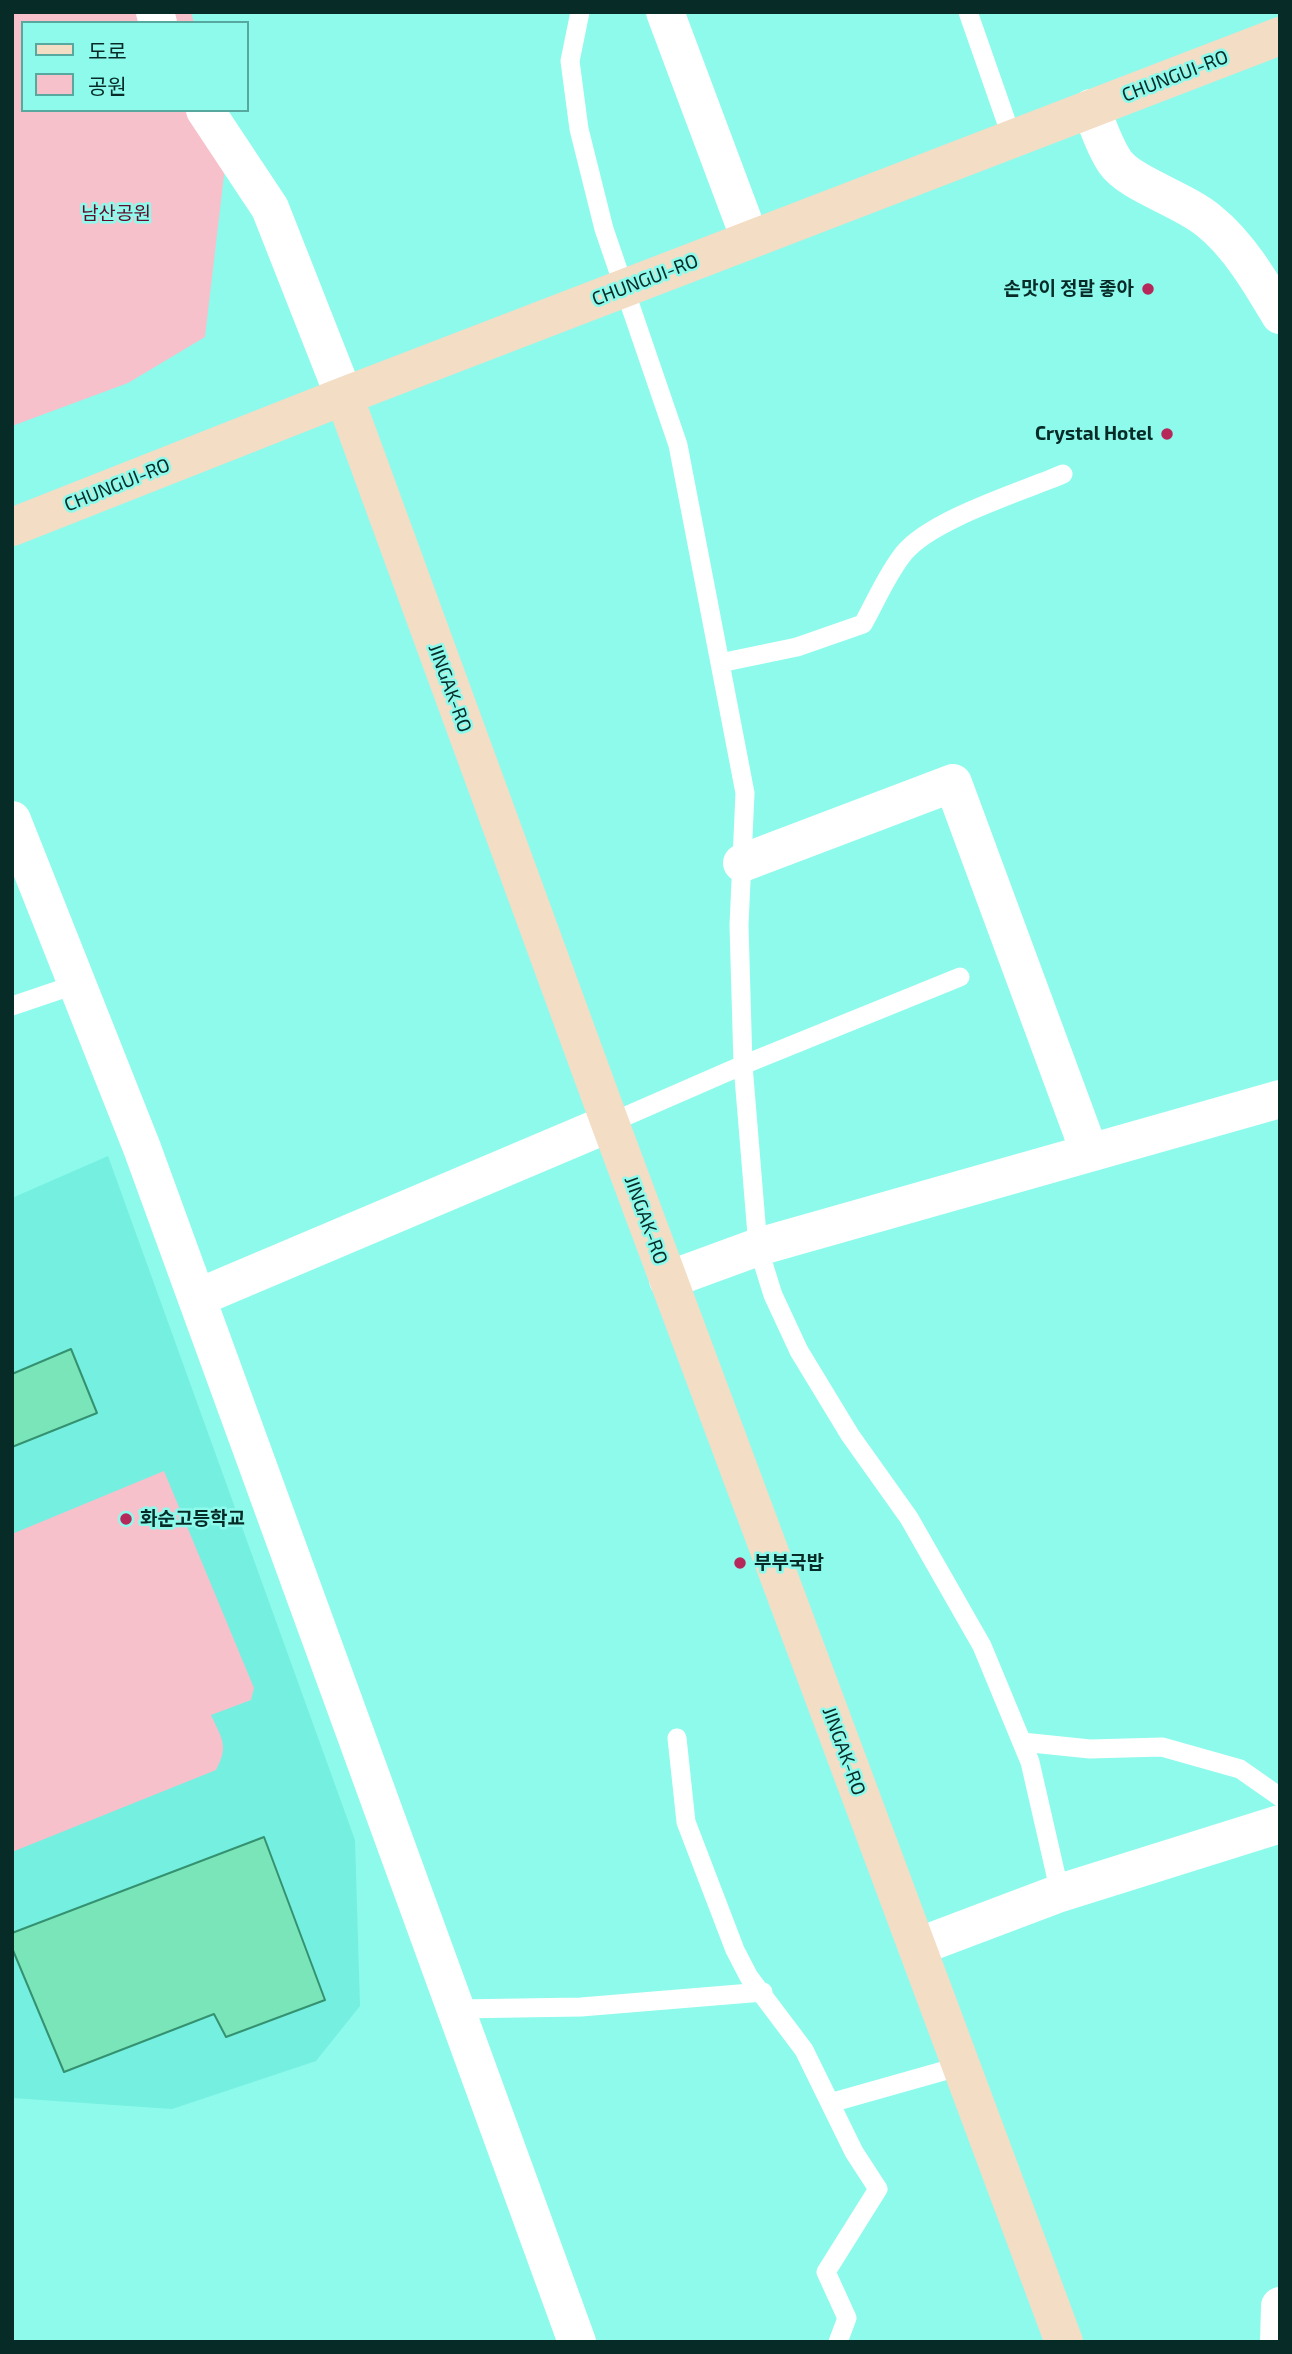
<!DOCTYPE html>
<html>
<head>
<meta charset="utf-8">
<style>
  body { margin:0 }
  #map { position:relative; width:1292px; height:2354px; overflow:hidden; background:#8dfaec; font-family:"Exo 2","Noto Sans KR",sans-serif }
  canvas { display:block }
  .frame { position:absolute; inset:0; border:14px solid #072c28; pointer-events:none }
  .legend { position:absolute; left:21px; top:21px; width:228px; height:91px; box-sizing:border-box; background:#8dfaec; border:2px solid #57a89e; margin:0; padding:9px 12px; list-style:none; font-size:21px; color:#072c28 }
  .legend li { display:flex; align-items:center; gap:14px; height:35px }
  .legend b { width:35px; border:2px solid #57a89e }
</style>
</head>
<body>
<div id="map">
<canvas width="1292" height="2354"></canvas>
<div class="frame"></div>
<ul class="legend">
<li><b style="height:9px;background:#f3ddc5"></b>도로</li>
<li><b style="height:19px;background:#f7c1cc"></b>공원</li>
</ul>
</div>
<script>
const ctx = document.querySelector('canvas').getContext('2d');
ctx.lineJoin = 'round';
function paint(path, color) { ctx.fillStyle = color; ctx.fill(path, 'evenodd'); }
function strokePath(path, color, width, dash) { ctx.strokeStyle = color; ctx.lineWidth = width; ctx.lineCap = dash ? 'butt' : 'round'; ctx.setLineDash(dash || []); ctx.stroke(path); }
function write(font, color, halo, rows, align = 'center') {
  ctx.font = font + ' "Exo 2","Noto Sans KR",sans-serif'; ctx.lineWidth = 5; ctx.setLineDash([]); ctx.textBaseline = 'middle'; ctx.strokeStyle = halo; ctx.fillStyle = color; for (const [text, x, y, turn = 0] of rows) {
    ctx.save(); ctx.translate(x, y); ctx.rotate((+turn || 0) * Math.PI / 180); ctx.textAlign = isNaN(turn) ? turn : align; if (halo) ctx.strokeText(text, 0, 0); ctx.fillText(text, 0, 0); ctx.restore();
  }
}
paint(new Path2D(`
  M108 1156 355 1840 360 2006 316 2061 172 2109 12 2098V1198Z`), '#75efe0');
paint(new Path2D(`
  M12 12H191L194 23H23V110H222L229 133 205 337 128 383 12 426Z
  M164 1471 254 1688 251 1700 211 1715C222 1739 229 1746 216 1770L12 1852V1534Z`), '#f7c1cc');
const building = new Path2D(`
  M71 1349 97 1413 12 1447V1374Z
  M264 1837 325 2000 226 2037 214 2014 64 2072 12 1948V1933Z`);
paint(building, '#7be5ba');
strokePath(building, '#349270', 2);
strokePath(new Path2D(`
  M580 12 570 61 579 129 604 229 678 445 745 793 739 925 743 1065 610 1123
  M968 12 1012 138
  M720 663 797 647 863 624C876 601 887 574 904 553 932 519 1021 492 1063 474
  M960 977 743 1065 758 1247 773 1295 799 1351 850 1435 909 1518 982 1646 1030 1762 1060 1893
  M12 1006 77 984
  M677 1738 686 1822 735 1950 749 1977 804 2050 854 2152 878 2189 826 2272 847 2318 838 2342
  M1022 1742 1090 1749 1162 1747 1240 1769 1280 1797
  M457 2009 581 2007 763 1992
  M830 2103 961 2066`), '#fff', 19);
strokePath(new Path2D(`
  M155 12 158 23
  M665 12 750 239
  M1091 108C1098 126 1104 146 1115 162 1130 184 1185 200 1209 221 1239 245 1261 283 1280 315
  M205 110 270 208 344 396
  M12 820 142 1148 577 2342
  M742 863 953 783 1089 1151
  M668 1280 758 1247 1280 1099
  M197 1298 610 1123
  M917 1947 1060 1893 1280 1824
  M1279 2342 1280 2306`), '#fff', 38);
strokePath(new Path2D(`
  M344 396 610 1123 1064 2342
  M12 527 344 396 1280 36`), '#f3ddc5', 38);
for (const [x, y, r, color] of [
  [1148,289,7,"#b6285a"],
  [1167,434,7,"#b6285a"],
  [126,1519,7,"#b6285a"],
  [740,1563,7,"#b6285a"]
]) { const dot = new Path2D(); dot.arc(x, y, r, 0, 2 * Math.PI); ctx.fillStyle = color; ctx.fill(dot); strokePath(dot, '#8dfaec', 2.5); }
write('19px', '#072c28', '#8dfaec', [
  ["CHUNGUI-RO",1175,76,-21],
  ["CHUNGUI-RO",645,280,-21],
  ["CHUNGUI-RO",117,485,-22],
  ["JINGAK-RO",450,688,70],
  ["JINGAK-RO",646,1220,70],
  ["JINGAK-RO",844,1751,70]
]);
write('19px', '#600c2b', '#8dfaec', [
  ["남산공원",116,214]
]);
write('bold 19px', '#072c28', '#8dfaec', [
  ["손맛이 정말 좋아",1134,289],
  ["Crystal Hotel",1153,434],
  ["화순고등학교",140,1519,"left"],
  ["부부국밥",754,1563,"left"]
], 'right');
</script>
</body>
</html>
